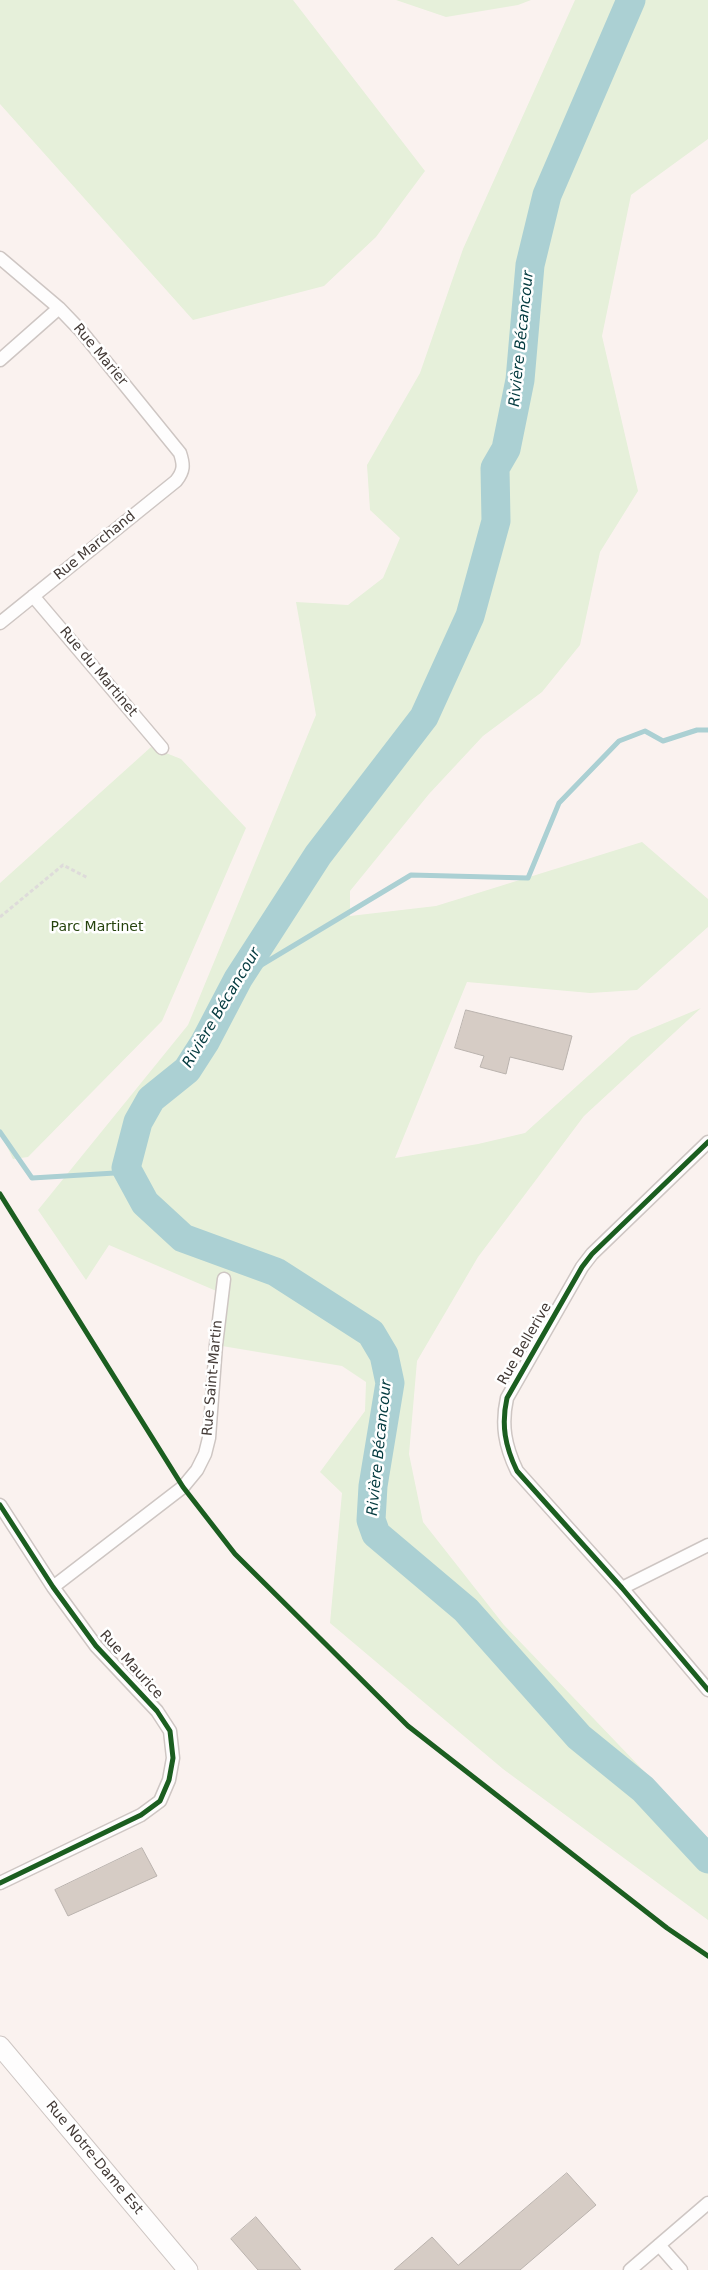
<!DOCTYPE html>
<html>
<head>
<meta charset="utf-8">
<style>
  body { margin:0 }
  canvas { display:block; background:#faf2ef }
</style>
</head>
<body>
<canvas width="708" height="2270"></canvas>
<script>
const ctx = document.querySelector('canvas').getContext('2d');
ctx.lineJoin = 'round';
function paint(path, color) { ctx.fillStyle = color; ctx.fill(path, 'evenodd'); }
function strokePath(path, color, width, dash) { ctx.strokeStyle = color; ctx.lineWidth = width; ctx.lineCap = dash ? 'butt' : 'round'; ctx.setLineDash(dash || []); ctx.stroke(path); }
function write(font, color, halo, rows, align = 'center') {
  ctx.font = font + ' "DejaVu Sans",sans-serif'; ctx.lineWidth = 5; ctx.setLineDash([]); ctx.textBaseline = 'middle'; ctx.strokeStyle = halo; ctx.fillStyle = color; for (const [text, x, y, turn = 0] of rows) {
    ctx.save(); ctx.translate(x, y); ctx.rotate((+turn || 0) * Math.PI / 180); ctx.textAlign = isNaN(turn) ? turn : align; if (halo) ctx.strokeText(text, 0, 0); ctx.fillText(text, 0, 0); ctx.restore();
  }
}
paint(new Path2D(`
  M0 0H293L425 171 376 237 324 286 193 320 0 104Z
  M396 0H531L518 5 446 17Z
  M575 0H708V139L631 195 602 336 638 491 600 552 580 645 542 692 483 736 429 794 350 891V916L436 906 642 842 708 899V927L637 990 590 993 467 982 395 1158 478 1144 525 1133 631 1037 701 1008 584 1116 478 1257 417 1361 409 1454 423 1522 504 1625 708 1838V1920L503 1769 330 1623 342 1493 320 1472 365 1411 366 1382 342 1366 216 1345 221 1293 109 1245 86 1280 38 1210 188 1025 316 715 296 602 348 605 383 578 400 538 370 510 367 465 420 373 463 249Z
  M151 747 181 759 246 828 162 1021 28 1157 13 1159 0 1132V883Z`), '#e6f0da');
strokePath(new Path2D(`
  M238 979 411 875 528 878 559 803 619 741 645 731 663 741 697 730H708
  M0 1132 32 1178 115 1173 126 1168`), '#abd0d3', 5);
strokePath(new Path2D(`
  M631 0 547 195 530 265 520 380 506 449 495 468 496 521 470 616 424 717 318 855 238 979 205 1042 187 1070 151 1099 138 1122 126 1168 145 1203 183 1238 276 1272 371 1333 384 1355 390 1383 373 1486 371 1520 376 1534 466 1610 579 1737 643 1789 708 1859`), '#abd0d3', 29);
const building = new Path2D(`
  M466 1010 572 1036 563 1070 510 1057 506 1074 480 1067 484 1056 455 1048Z
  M142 1848 157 1876 68 1916 55 1890Z
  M567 2173 596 2205 520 2270H394L432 2237 458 2265Z
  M256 2217 301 2270H258L231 2239Z`);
paint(building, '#d6ccc5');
strokePath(building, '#bab3ae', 1);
const street = new Path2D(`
  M0 258 59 308 81 331 180 453C184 465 184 471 176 481L0 623
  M0 360 59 308
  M33 596 162 748
  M708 1142 592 1254 582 1267 507 1398C501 1425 505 1446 517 1471L622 1588 708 1690
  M0 1505 53 1587 96 1646 157 1711 170 1731 173 1758 169 1780 160 1801 141 1815 0 1883
  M53 1587 183 1487 197 1470 205 1454 209 1438 216 1345 224 1279
  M622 1588 708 1545
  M659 2245 681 2270
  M630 2270 708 2203`);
const secondary = new Path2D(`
  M0 2046 188 2270`);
strokePath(street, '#cec6c3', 15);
strokePath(secondary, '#cec6c3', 21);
strokePath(new Path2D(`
  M0 917 63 865 88 878`), '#dedbda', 3, [4, 2.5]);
strokePath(street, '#fefdfd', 12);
strokePath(secondary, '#fefdfd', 19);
strokePath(new Path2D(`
  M708 1142 592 1254 582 1267 507 1398C501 1425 505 1446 517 1471L622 1588 708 1690
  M0 1194 183 1487 235 1554 408 1726 667 1928 708 1956
  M0 1505 53 1587 96 1646 157 1711 170 1731 173 1758 169 1780 160 1801 141 1815 0 1883`), '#1b5e20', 5);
write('14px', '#423935', '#fff', [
  ["Rue Marier",100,355,50],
  ["Rue Marchand",95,546,-39],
  ["Rue du Martinet",98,672,50],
  ["Rue Bellerive",525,1344,-60],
  ["Rue Saint-Martin",213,1378,-85],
  ["Rue Maurice",131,1665,48],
  ["Rue Notre-Dame Est",94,2158,50]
]);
write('14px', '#25430d', '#fff', [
  ["Parc Martinet",97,927]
]);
write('italic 15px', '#033a3f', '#fff', [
  ["Rivière Bécancour",522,339,-84],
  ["Rivière Bécancour",222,1008,-59],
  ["Rivière Bécancour",380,1448,-84]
]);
</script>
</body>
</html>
